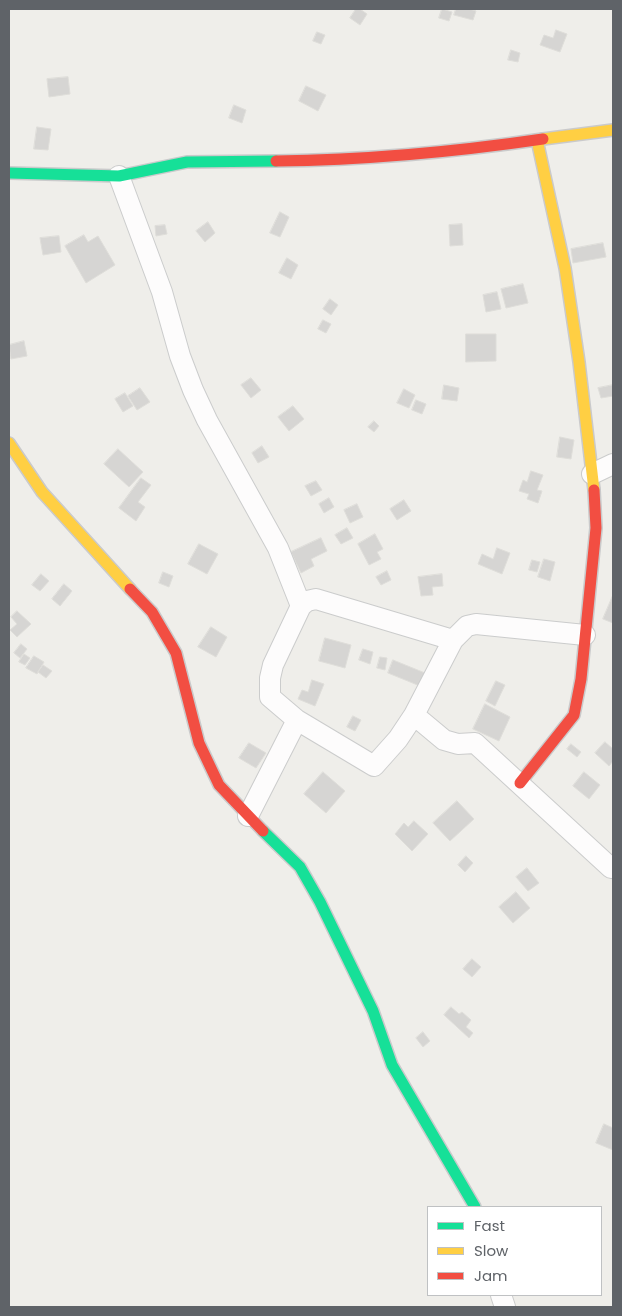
<!DOCTYPE html>
<html>
<head>
<meta charset="utf-8">
<style>
  body { margin:0 }
  #map { position:relative; width:622px; height:1316px; overflow:hidden; background:#efeeea; font-family:Poppins,sans-serif }
  canvas { display:block }
  .frame { position:absolute; inset:0; border:10px solid #5f6368; pointer-events:none }
  .legend { position:absolute; left:427px; top:1206px; width:175px; height:90px; box-sizing:border-box; background:#fff; border:1px solid #bfc1c3; margin:0; padding:6px 9px; list-style:none; font-size:15px; color:#5f6368 }
  .legend li { display:flex; align-items:center; gap:10px; height:25px }
  .legend b { width:25px; border:1px solid #bfc1c3 }
</style>
</head>
<body>
<div id="map">
<canvas width="622" height="1316"></canvas>
<div class="frame"></div>
<ul class="legend">
<li><b style="height:6px;background:#16e098"></b>Fast</li>
<li><b style="height:6px;background:#ffcf43"></b>Slow</li>
<li><b style="height:6px;background:#f24e42"></b>Jam</li>
</ul>
</div>
<script>
const ctx = document.querySelector('canvas').getContext('2d');
ctx.lineJoin = 'round';
function paint(path, color) { ctx.fillStyle = color; ctx.fill(path, 'evenodd'); }
function strokePath(path, color, width, dash) { ctx.strokeStyle = color; ctx.lineWidth = width; ctx.lineCap = dash ? 'butt' : 'round'; ctx.setLineDash(dash || []); ctx.stroke(path); }
const building = new Path2D(`
  M356 9H360L367 14 360 25 350 18Z
  M442 9 452 12 449 21 439 18Z
  M456 9H469L476 11 473 20 454 15Z
  M556 30 567 34 560 52 540 45 544 35 553 38Z
  M317 32 325 35 321 44 313 41Z
  M511 50 520 53 518 62 508 60Z
  M68 77 70 94 49 97 47 79Z
  M306 86 326 95 318 111 299 101Z
  M234 105 246 110 242 123 229 118Z
  M37 127 51 129 48 150 34 149Z
  M280 212 289 217 280 237 270 233Z
  M208 222 215 233 205 242 196 231Z
  M462 224 463 245 450 246 449 225Z
  M165 225 167 234 156 236 155 226Z
  M84 235 88 242 98 236 115 265 86 283 65 246Z
  M59 236 61 252 43 255 40 238Z
  M603 243 606 257 573 263 571 249Z
  M287 258 298 265 291 279 279 273Z
  M523 284 528 303 506 308 501 289Z
  M497 292 501 309 486 312 483 295Z
  M330 299 338 305 331 315 323 309Z
  M323 320 331 324 326 333 318 329Z
  M466 334H496V361L466 362Z
  M24 341 27 356 11 359 9 345Z
  M251 378 261 390 251 398 241 385Z
  M444 385 459 388 457 401 442 399Z
  M613 385V396L601 398 598 388Z
  M140 388 150 402 137 410 128 396Z
  M404 389 415 395 409 408 397 403Z
  M125 393 133 406 123 412 115 399Z
  M416 400 426 404 422 414 412 410Z
  M293 406 304 419 289 431 278 417Z
  M374 421 379 426 374 432 368 427Z
  M560 437 574 440 571 459 557 457Z
  M262 446 269 457 258 463 252 453Z
  M118 449 143 472 129 487 104 464Z
  M531 471 543 475 537 490 542 491 538 503 527 499 529 494 519 491 523 480 527 482Z
  M141 478 151 485 138 502 145 507 136 521 119 508Z
  M316 481 322 490 311 496 305 486Z
  M329 498 334 507 324 513 319 504Z
  M404 500 411 511 397 520 390 509Z
  M357 504 363 517 350 523 344 510Z
  M347 528 353 538 341 544 335 535Z
  M375 534 383 549 377 552 381 559 369 565 358 544Z
  M321 538 327 551 311 559 314 566 301 573 291 552Z
  M199 544 218 554 207 574 188 564Z
  M497 548 510 553 502 574 478 564 482 554 493 559Z
  M544 559 555 562 550 581 538 577Z
  M532 560 540 562 537 572 529 570Z
  M387 571 391 580 381 585 376 577Z
  M163 572 173 576 169 587 159 583Z
  M41 574 49 581 40 591 32 585Z
  M442 574 443 586 432 587 433 595 421 596 418 577Z
  M64 584 72 591 60 606 52 599Z
  M613 595V623L603 619Z
  M17 611 31 624 17 637 10 630 17 624 11 617Z
  M211 627 227 637 216 657 198 647Z
  M325 638 351 645 345 668 319 661Z
  M21 644 27 649 20 658 14 653Z
  M363 649 373 652 370 664 359 660Z
  M24 654 30 658 25 665 19 662Z
  M34 656 44 662 37 674 26 668Z
  M380 657 387 658 385 670 377 668Z
  M393 660 425 673 420 686 388 673Z
  M43 665 52 671 46 678 38 672Z
  M312 680 324 684 315 706 298 699 302 690 308 692Z
  M496 681 505 685 495 706 486 701Z
  M485 704 510 717 499 741 473 729Z
  M353 716 361 720 355 731 347 727Z
  M605 742 613 749V761L609 766 595 753Z
  M249 743 266 753 256 768 239 758Z
  M571 744 581 752 577 757 567 749Z
  M323 772 345 791 326 813 304 794Z
  M584 772 600 785 589 799 573 786Z
  M457 801 474 819 450 841 433 823Z
  M414 821 428 834 412 851 395 834 404 823 408 827Z
  M466 856 473 863 465 872 458 865Z
  M527 868 539 883 528 891 516 877Z
  M516 892 530 908 513 923 499 907Z
  M472 959 481 967 472 977 463 969Z
  M451 1007 459 1014 462 1012 471 1020 466 1027 473 1033 469 1038 444 1015Z
  M423 1032 430 1041 423 1047 416 1038Z
  M604 1124 613 1128V1150L596 1143Z`);
paint(building, '#d6d5d3');
strokePath(building, '#deddd9', 1);
const street = new Path2D(`
  M119 176 162 292 180 356 193 390 207 420 278 548 301 606
  M592 474 613 464
  M414 715 444 740 458 744 475 743 611 868
  M297 720 374 766 398 739 414 715 453 640 467 626 476 624 585 635
  M248 816 297 720 270 697V678L273 665 301 606 307 601 316 599 453 640
  M501 1295 505 1307`);
const fast = new Path2D(`
  M9 173 119 176 187 162 276 161
  M263 831 300 867 320 902 373 1011 392 1065 475 1207`);
const slow = new Path2D(`
  M543 139 613 130
  M537 140 565 268 579 362 594 490
  M9 443 42 492 130 589`);
const jam = new Path2D(`
  M276 161C365 160 454 152 543 139
  M130 589 152 612 176 653 199 743 219 785 263 831
  M520 783 574 715 581 679 596 528 594 490`);
strokePath(street, '#cbcccc', 22);
strokePath(fast, '#cacacb', 14);
strokePath(slow, '#cacacb', 14);
strokePath(jam, '#cacacb', 14);
strokePath(street, '#fdfcfc', 20);
strokePath(fast, '#16e098', 11);
strokePath(slow, '#ffcf43', 11);
strokePath(jam, '#f24e42', 11);
</script>
</body>
</html>
